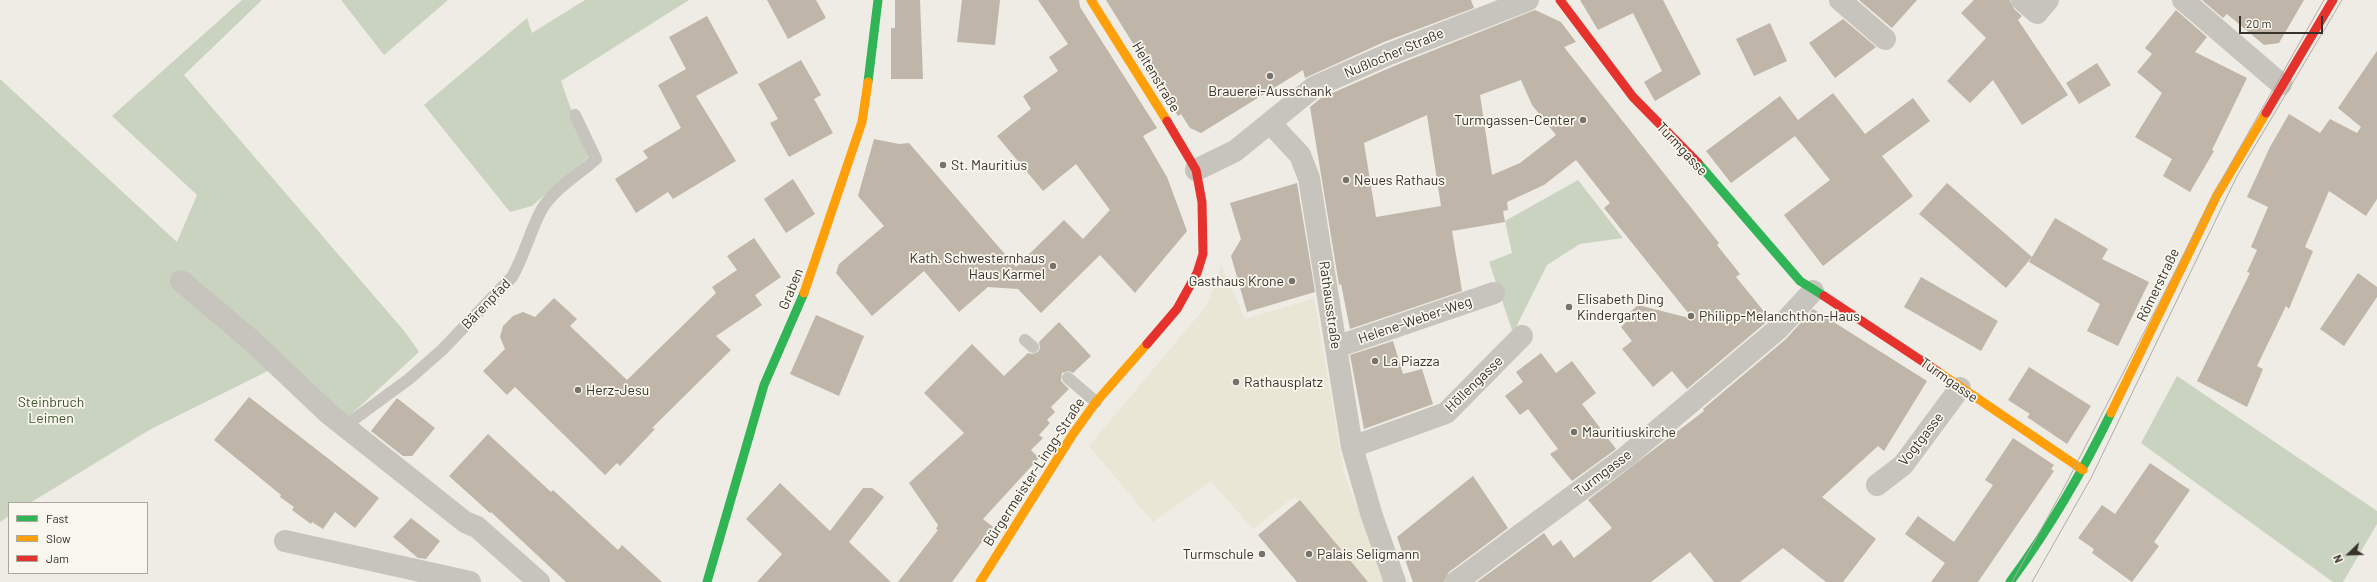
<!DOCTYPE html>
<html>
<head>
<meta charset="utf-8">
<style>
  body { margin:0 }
  #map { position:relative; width:2377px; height:582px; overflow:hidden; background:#eeece4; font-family:Barlow,sans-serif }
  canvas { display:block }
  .legend { position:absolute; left:8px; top:502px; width:140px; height:72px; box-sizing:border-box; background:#f9f7ed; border:1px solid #aba89f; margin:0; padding:5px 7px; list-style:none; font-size:12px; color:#37322b }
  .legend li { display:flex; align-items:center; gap:8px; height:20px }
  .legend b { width:20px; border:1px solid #aba89f }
  .north { position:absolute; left:2329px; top:534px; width:40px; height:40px; -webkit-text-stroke:3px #f9f7ed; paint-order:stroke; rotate:247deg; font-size:11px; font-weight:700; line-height:16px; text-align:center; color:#37322b }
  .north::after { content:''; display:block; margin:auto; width:14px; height:18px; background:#37322b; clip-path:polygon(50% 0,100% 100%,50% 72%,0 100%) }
  .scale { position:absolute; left:2239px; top:16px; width:84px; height:18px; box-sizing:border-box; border:2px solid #37322b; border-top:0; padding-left:5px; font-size:12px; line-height:14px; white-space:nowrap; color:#37322b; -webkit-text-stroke:3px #f9f7ed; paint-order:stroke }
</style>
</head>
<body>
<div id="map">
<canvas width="2377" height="582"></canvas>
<ul class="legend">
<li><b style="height:5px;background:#30b455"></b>Fast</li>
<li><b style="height:5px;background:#ff9f0a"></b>Slow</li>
<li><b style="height:5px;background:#e5322d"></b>Jam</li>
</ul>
<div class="north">N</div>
<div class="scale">20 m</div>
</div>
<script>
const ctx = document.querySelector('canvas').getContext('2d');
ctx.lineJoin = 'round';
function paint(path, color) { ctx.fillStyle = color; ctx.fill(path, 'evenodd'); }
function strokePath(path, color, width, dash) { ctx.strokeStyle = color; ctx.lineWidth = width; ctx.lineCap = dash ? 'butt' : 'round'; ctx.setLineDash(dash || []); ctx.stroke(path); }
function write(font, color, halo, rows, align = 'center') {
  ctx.font = font + ' Barlow,sans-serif'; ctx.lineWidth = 3.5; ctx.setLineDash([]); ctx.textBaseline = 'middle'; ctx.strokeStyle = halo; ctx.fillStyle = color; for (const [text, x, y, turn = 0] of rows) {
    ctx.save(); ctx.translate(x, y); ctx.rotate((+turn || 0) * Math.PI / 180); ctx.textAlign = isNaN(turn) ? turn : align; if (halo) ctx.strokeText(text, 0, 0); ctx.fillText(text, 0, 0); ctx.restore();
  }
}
paint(new Path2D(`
  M242 0H262L184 75 405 332 419 352 344 421 274 368 151 429 30 503H9V516L0 522V79L177 242 197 195 112 116Z
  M341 0H448L384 55Z
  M585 0H689L561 81 588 157 532 206 510 212 424 105 527 18 532 33Z
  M1578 180 1623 238 1580 244 1547 265 1513 333 1489 262 1512 253 1505 221Z
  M2177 376 2377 511V524L2343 582H2333L2141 443Z`), '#cad3c0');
paint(new Path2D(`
  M1221 265 1245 319 1314 298 1344 473 1386 582H1367L1295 496 1253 529 1211 481 1153 522 1089 446 1207 305Z`), '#eae6d5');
paint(new Path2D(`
  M767 0H816L826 18 788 39Z
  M895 0H920L923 79H891V28H895Z
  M962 0H1000L995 45 957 42Z
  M1038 0H1079L1080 7 1157 128 1143 136 1167 177 1187 231 1135 293 1100 255 1041 313 1018 289 988 287 959 312 924 271 872 316 836 273 839 264 884 226 858 196 874 139 899 144 909 143 1016 267 1064 220 1083 239 1110 210 1076 164 1043 191 997 136 1031 109 1023 96 1058 71 1049 57 1068 44Z
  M1106 0H1471L1474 8 1384 42 1305 78 1303 70 1201 133 1190 128 1181 114 1178 116Z
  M1580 0H1663L1701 74 1655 101 1644 82 1662 71 1633 13 1598 30Z
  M1859 0H1917L1892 28Z
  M1974 0H2010L2014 9 2022 16 2018 20 2068 95 2022 125 1993 80 1970 103 1947 81 1986 38 1961 13Z
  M2202 0H2304L2279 43 2264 45 2227 14 2223 18Z
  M1535 10 1561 22 1576 42 1564 47 1719 243 1717 245 1740 274 1736 277 1770 319 1687 389 1672 371 1653 387 1622 349 1632 341 1621 327 1628 320 1630 312 1638 305 1693 319 1604 208 1610 203 1576 160 1544 185 1507 202 1508 210 1503 211 1505 222 1452 231 1462 291 1350 329 1341 284 1339 285 1310 107 1321 98 1394 66ZM1521 80 1532 105 1556 135 1520 163 1492 175 1480 95ZM1427 115 1441 206 1376 217 1364 143Z
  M2176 10 2207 37 2195 52 2247 78 2212 150 2214 151 2190 192 2163 176 2172 159 2135 137 2162 93 2137 72 2152 54 2145 48Z
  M707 16 738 73 696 96 736 161 673 199 668 192 636 213 615 179 648 158 643 151 681 128 658 85 686 69 669 37Z
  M1843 19 1876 47 1835 78 1809 43Z
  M1770 23 1787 61 1754 76 1736 39Z
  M2377 51V199L2366 216 2329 191 2305 247 2313 251 2289 309 2286 306 2257 366 2263 369 2247 407 2197 381 2250 273 2247 272 2257 250 2251 247 2268 207 2247 197 2270 147 2289 114 2320 133 2330 119 2357 133 2361 127 2338 108Z
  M801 60 821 95 814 99 833 133 789 157 770 123 778 119 758 84Z
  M2097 63 2111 85 2079 104 2066 83Z
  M1833 93 1865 134 1913 98 1930 121 1882 156 1913 196 1823 266 1784 215 1830 180 1795 136 1731 183 1706 151 1780 96 1798 120Z
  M793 179 815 214 786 233 764 199Z
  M1297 183 1315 292 1247 312 1231 256 1241 239 1230 203Z
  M1947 183 2032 257 2006 288 1919 214Z
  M2055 218 2108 249 2102 259 2149 282 2118 346 2087 331 2100 304 2029 262Z
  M754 238 781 277 755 295 762 305 716 336 731 350 652 428 655 429 620 466 617 463 605 475 515 387 507 395 483 371 505 349 500 337 503 326 513 316 523 312 535 317 554 298 577 319 570 326 627 380 716 293 712 287 737 270 727 256Z
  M2358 273 2377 287V297L2344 346 2320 329Z
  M1921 277 1998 321 1981 351 1904 307Z
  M1813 309 1927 381 1884 451 1878 446 1822 497 1876 539 1843 582H1826L1783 548 1740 582H1714L1690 552 1651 582H1477L1544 533 1553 546 1561 540 1574 558 1612 528 1588 500 1704 411 1703 409 1786 339Z
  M816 315 864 336 839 396 790 374Z
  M1059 322 1091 356 1073 373 1069 371 1062 373 1061 381 1069 389 1051 407 1055 412 1047 420 1050 423 1039 435 1043 438 1031 450 1039 458 983 519 993 527 952 582H898L938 530 936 529 938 525 909 483 964 433 924 393 972 344 1004 376 1028 353 1032 354 1038 352 1040 348 1039 342Z
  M1393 341 1403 374 1422 369 1433 404 1364 429 1350 355Z
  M1541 353 1556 373 1572 361 1596 393 1582 404 1616 449 1572 481 1550 454 1558 449 1528 409 1520 415 1505 396 1523 382 1516 372Z
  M2029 367 2091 406 2067 444 2027 417 2030 414 2008 400Z
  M249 397 379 498 355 528 335 512 323 529 312 522 311 524 292 510 294 507 280 497 281 495 214 440Z
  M397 398 435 428 412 456H403L371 431Z
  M488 434 551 492 553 490 618 550 622 545 662 582H566L491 512 490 513 449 476Z
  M2013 438 2054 465 2051 469 2054 471 1978 582H1931L1945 563 1905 534 1918 516 1954 542 1993 485 1985 480Z
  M2150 463 2190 490 2154 542 2159 546 2132 582 2092 553 2094 549 2078 538 2102 505 2115 514Z
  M1473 476 1508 528 1449 572 1444 582H1413L1397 537Z
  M780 483 830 531 863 488H872L884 497 849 542 891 582H757L782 554 746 519Z
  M1300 500 1368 582H1297L1258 535Z
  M411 518 440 541 426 559 418 558 393 537Z`), '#bfb5a8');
strokePath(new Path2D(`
  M1025 340 1033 347
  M1068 378 1096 402
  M345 426 409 379 442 350 512 277C525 255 530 230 542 209 554 189 579 174 596 159L575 115`), '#c6c4bd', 12);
strokePath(new Path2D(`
  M1840 0 1885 39
  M2022 0 2037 13 2048 0
  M2183 0 2281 84
  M1270 123 1300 155 1309 178 1352 447 1371 513 1395 582
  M1196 170 1235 151 1314 87 1389 54 1528 0
  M181 281 252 341 329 414 465 522 477 527 539 582
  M1336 347 1494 293
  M1352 447 1446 413 1522 336
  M1877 485 1903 465 1960 388
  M285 541 470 582
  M1456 582 1627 456 1778 329 1813 291`), '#c6c4bd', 22);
strokePath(new Path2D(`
  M868 82 878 0
  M1698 163 1800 281 1824 296
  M707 582 764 385 804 293
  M2010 582C2049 529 2082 473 2111 413`), '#30b455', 9);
strokePath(new Path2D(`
  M1091 0 1167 121
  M804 293 862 122 868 82
  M1937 371 2083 470
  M2111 413 2217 195 2266 113
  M980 582 1073 434 1096 402 1147 344`), '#ff9f0a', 9);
strokePath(new Path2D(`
  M1560 0 1633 97 1698 163
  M2266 113 2333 0
  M1824 296 1937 371
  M1147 344 1177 309 1197 273 1203 254 1202 202 1196 170 1167 121`), '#e5322d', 9);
strokePath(new Path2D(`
  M2012 582 2066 484 2230 165 2324 0
  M2032 582 2091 478 2237 176 2342 0`), '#aeaca7', 1);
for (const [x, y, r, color] of [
  [1270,76,4,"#77736c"],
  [1583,120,4,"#77736c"],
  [943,165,4,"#77736c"],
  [1346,180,4,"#77736c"],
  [1053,266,4,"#77736c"],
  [1292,281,4,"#77736c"],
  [1569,307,4,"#77736c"],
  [1691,316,4,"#77736c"],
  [1375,361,4,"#77736c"],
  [1236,382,4,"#77736c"],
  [578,390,4,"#77736c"],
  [1574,432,4,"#77736c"],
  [1262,554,4,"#77736c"],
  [1309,554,4,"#77736c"]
]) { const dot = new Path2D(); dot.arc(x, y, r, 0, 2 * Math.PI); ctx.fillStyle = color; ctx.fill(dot); strokePath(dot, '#f9f7ed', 1.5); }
write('14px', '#37322b', '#f9f7ed', [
  ["Nußlocher Straße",1394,53,-23],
  ["Heltenstraße",1156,77,59],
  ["Turmgasse",1682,149,47],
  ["Römerstraße",2158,285,-64],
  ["Graben",791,289,-68],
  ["Bärenpfad",486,304,-46],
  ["Rathausstraße",1330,305,82],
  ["Helene-Weber-Weg",1415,320,-19],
  ["Turmgasse",1949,380,35],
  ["Höllengasse",1474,384,-44],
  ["Vogtgasse",1921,439,-52],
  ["Bürgermeister-Lingg-Straße",1034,472,-57],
  ["Turmgasse",1603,473,-37]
]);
write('14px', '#37322b', '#f9f7ed', [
  ["Brauerei-Ausschank",1270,91,"center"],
  ["Turmgassen-Center",1575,120,"right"],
  ["St. Mauritius",951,165],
  ["Neues Rathaus",1354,180],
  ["Kath. Schwesternhaus",1045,258,"right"],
  ["Haus Karmel",1045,274,"right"],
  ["Gasthaus Krone",1284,281,"right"],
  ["Elisabeth Ding",1577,299],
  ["Kindergarten",1577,315],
  ["Philipp-Melanchthon-Haus",1699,316],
  ["La Piazza",1383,361],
  ["Rathausplatz",1244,382],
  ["Herz-Jesu",586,390],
  ["Mauritiuskirche",1582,432],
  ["Turmschule",1254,554,"right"],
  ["Palais Seligmann",1317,554]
], 'left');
write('14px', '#3e5331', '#f9f7ed', [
  ["Steinbruch",51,402],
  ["Leimen",51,418]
]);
</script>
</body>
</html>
